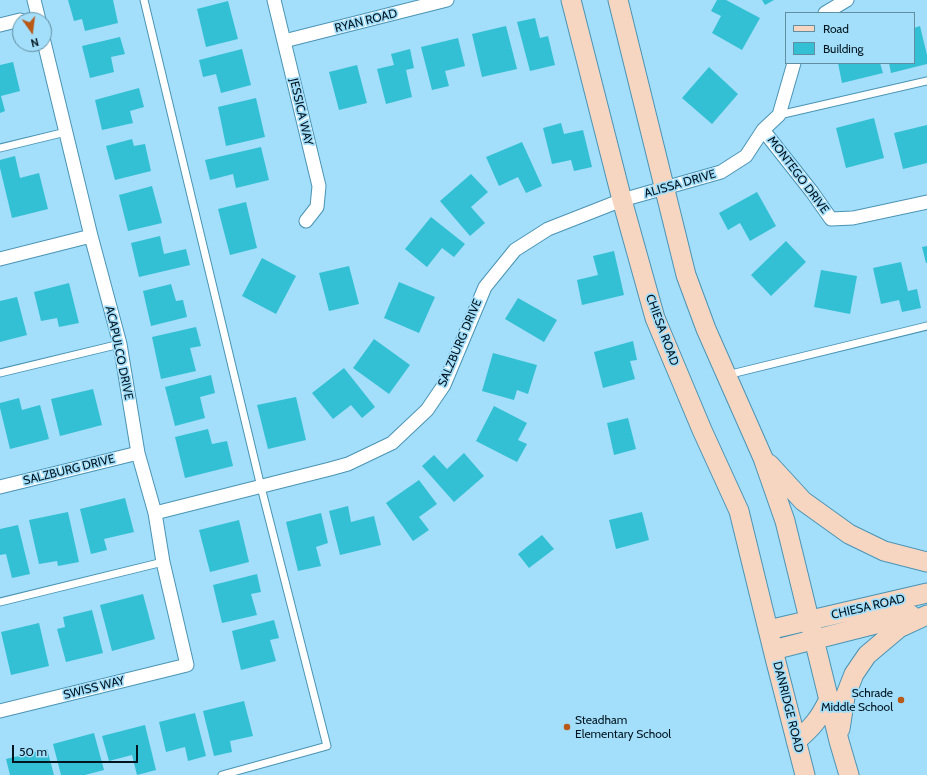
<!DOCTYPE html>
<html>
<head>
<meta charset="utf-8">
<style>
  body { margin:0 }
  #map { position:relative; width:927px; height:775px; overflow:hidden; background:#a3defa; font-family:Cabin,sans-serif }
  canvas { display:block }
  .legend { position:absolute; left:785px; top:12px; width:130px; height:52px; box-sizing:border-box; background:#a3defa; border:1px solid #628ea2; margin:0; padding:5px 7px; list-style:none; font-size:12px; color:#00151f }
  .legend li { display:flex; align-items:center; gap:8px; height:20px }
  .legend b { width:20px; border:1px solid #628ea2 }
  .north { position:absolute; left:12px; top:12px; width:40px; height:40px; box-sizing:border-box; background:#a3defa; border:1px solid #628ea2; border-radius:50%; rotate:166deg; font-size:11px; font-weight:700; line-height:16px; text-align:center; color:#00151f }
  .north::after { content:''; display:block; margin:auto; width:14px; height:18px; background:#b95916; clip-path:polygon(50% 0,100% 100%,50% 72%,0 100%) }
  .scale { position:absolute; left:12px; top:745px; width:126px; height:18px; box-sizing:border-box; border:2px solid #00151f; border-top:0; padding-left:5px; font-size:12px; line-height:14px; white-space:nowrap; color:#00151f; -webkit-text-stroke:3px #a3defa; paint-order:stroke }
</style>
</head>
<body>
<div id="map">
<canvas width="927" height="775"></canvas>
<ul class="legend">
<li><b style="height:5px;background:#f7d6c1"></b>Road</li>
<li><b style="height:11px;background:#33c0d4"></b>Building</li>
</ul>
<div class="north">N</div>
<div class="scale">50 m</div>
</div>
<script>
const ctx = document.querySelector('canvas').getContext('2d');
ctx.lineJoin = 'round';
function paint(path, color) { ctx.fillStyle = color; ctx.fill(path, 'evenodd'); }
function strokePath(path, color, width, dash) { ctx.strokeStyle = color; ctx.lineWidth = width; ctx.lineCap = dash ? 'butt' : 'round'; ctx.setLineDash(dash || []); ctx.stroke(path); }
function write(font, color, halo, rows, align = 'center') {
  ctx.font = font + ' Cabin,sans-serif'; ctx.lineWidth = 3.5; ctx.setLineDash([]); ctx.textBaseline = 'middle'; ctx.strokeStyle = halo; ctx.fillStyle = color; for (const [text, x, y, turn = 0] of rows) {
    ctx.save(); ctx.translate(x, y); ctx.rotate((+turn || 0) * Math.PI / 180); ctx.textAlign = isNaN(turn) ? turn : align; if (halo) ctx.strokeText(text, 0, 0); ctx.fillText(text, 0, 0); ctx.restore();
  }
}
paint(new Path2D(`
  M68 0H113L118 23 85 31 82 19 74 21Z
  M717 0H726L760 18 742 50 712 33 721 16 711 11Z
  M762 0H774L765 5Z
  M228 1 238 39 206 47 197 9Z
  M535 18 540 38 548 36 555 65 530 71 517 22Z
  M506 26 517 69 482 77 472 34Z
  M920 26 927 55V64L891 73 889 63H914V28Z
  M120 37 125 54 111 57 114 72 90 78 82 46Z
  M458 38 465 66 445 71 449 86 432 90 421 47Z
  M242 49 251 85 221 93 216 74 203 77 199 60Z
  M410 49 414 68 406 70 412 97 386 104 377 69 394 65 391 54Z
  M13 62 20 91 1 96 5 111 0 113V65Z
  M838 63H880L883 73 842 83Z
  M357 65 367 103 339 110 329 72Z
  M709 67 738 94 712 124 682 98Z
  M139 88 144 107 130 111 133 123 102 130 95 100Z
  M256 98 265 137 226 146 218 107Z
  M874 118 884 158 846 168 836 128Z
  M561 123 564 134 583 130 592 167 574 171 571 160 552 164 543 128Z
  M927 125V163L903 169 894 133Z
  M132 139 134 146 145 144 151 171 115 180 106 146Z
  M522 142 542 186 526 193 518 177 499 186 486 157Z
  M261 147 269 180 236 188 233 174 210 180 205 160Z
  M15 156 20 178 39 173 48 209 12 218 0 168V160Z
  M471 174 488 192 471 207 485 223 470 236 440 201Z
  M152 186 162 223 128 231 119 195Z
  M757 192 776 226 750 241 740 223 728 230 719 213Z
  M246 202 257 248 230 255 218 209Z
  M431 217 465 244 454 257 442 248 427 267 405 249Z
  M160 236 164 254 186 249 190 265 139 277 131 243Z
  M786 241 806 262 771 296 751 275Z
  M927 246V263H926L922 247Z
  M614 251 624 295 582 305 577 280 598 275 593 256Z
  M262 258 296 276 276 314 242 296Z
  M901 262 908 291 917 289 921 308 902 312 899 300 881 304 873 268Z
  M349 266 359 304 329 311 319 273Z
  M821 270 857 276 850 314 814 307Z
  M399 282 435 297 419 333 384 318Z
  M69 283 79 323 59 327 57 318 41 321 34 292Z
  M171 284 176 301 183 300 187 317 151 326 143 291Z
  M17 297 27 335 0 342V301Z
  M518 298 557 320 544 342 505 319Z
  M196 327 201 346 190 348 196 371 161 379 152 337Z
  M374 339 410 365 389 394 353 368Z
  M633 341 637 360 630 361 635 379 603 388 594 352Z
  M493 353 537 365 528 394 517 390 514 400 482 391Z
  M344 368 375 407 362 418 351 405 333 419 312 393Z
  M211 375 215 393 200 397 205 418 175 426 165 387Z
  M93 389 102 425 60 436 51 399Z
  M296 397 306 440 268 449 257 405Z
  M19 398 22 410 40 405 49 439 10 449 0 408V403Z
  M494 406 527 423 518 440 527 444 517 462 476 441Z
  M628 418 636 449 614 455 607 423Z
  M208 429 212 444 227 441 233 466 185 478 175 437Z
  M464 453 484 476 454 502 422 466 434 455 447 469Z
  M419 480 437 504 419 517 429 530 413 541 386 503Z
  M125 498 134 532 104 539 107 550 91 554 80 509Z
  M348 506 351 522 374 516 381 545 340 555 329 511Z
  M68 512 79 562 58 566 57 561 39 564 29 520Z
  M642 512 649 540 616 549 609 520Z
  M321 513 328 543 316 547 321 566 298 571 286 522Z
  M239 520 249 562 210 572 199 530Z
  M18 525 30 574 12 578 6 554 0 555V529Z
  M542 535 554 549 529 568 518 554Z
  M257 574 261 592 251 594 257 615 222 623 213 585Z
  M143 594 155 639 112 651 100 605Z
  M92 610 103 653 66 662 57 629 65 627 63 617Z
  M274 620 279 638 270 640 276 661 241 670 232 631Z
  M39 623 49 666 11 675 1 632Z
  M244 701 253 736 230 741 232 752 214 756 203 711Z
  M195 713 206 756 188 761 185 747 166 752 159 722Z
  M145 725 156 770 137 775 132 755 109 761 102 736Z
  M94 733 104 770 85 775H61L53 744Z
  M47 749 54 775H10L6 759Z`), '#33c0d4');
const lane = new Path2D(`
  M144 0 261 487 327 746 222 775
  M779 115 927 81
  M0 148 66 132
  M0 373 120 344
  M727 375 927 326
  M0 602 163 562`);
const street = new Path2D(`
  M34 0 39 20
  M274 0 319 186 317 207 306 221
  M825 13 847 0
  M0 25 20 20
  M284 41 447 0
  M763 130 812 192 831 219 853 218 927 202
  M0 259 91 236
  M0 487 138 453
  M155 513 330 469 348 464 392 443 427 410 444 385 485 287 515 250 548 229 622 200 721 172 746 156 763 130 779 115 794 63
  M0 711 187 665 163 562 155 513 138 453 120 344 91 236 44 42`);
const secondary = new Path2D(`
  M571 0 622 200 655 318 702 430 739 511 775 658 805 775
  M618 0 686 275 706 329 763 458 785 521 839 741 849 775
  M769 464 803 501 849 534 884 551 927 562
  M768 630 927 593
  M773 650 911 615
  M840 729 845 697 854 674 867 655 899 628 927 615
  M796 741C812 728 820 718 829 699`);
strokePath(lane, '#4a94b5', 9);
strokePath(street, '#4a94b5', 15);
strokePath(secondary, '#4a94b5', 21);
strokePath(lane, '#fff', 7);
strokePath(street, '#fff', 13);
strokePath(secondary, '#f7d6c1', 19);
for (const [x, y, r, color] of [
  [901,700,4,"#b95916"],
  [567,727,4,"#b95916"]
]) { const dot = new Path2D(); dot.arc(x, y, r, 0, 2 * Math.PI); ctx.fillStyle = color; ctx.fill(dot); strokePath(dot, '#a3defa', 1.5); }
write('12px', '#00151f', '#a3defa', [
  ["RYAN ROAD",366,21,-14],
  ["JESSICA WAY",301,112,77],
  ["MONTEGO DRIVE",798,175,53],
  ["ALISSA DRIVE",680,184,-16],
  ["CHIESA ROAD",662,330,70],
  ["SALZBURG DRIVE",460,343,-67],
  ["ACAPULCO DRIVE",119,353,78],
  ["SALZBURG DRIVE",69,470,-14],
  ["CHIESA ROAD",868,607,-13],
  ["SWISS WAY",94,688,-14],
  ["DANRIDGE ROAD",788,707,76]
]);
write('12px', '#00151f', '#a3defa', [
  ["Schrade",893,693],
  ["Middle School",893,707],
  ["Steadham",575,720,"left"],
  ["Elementary School",575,734,"left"]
], 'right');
</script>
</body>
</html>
